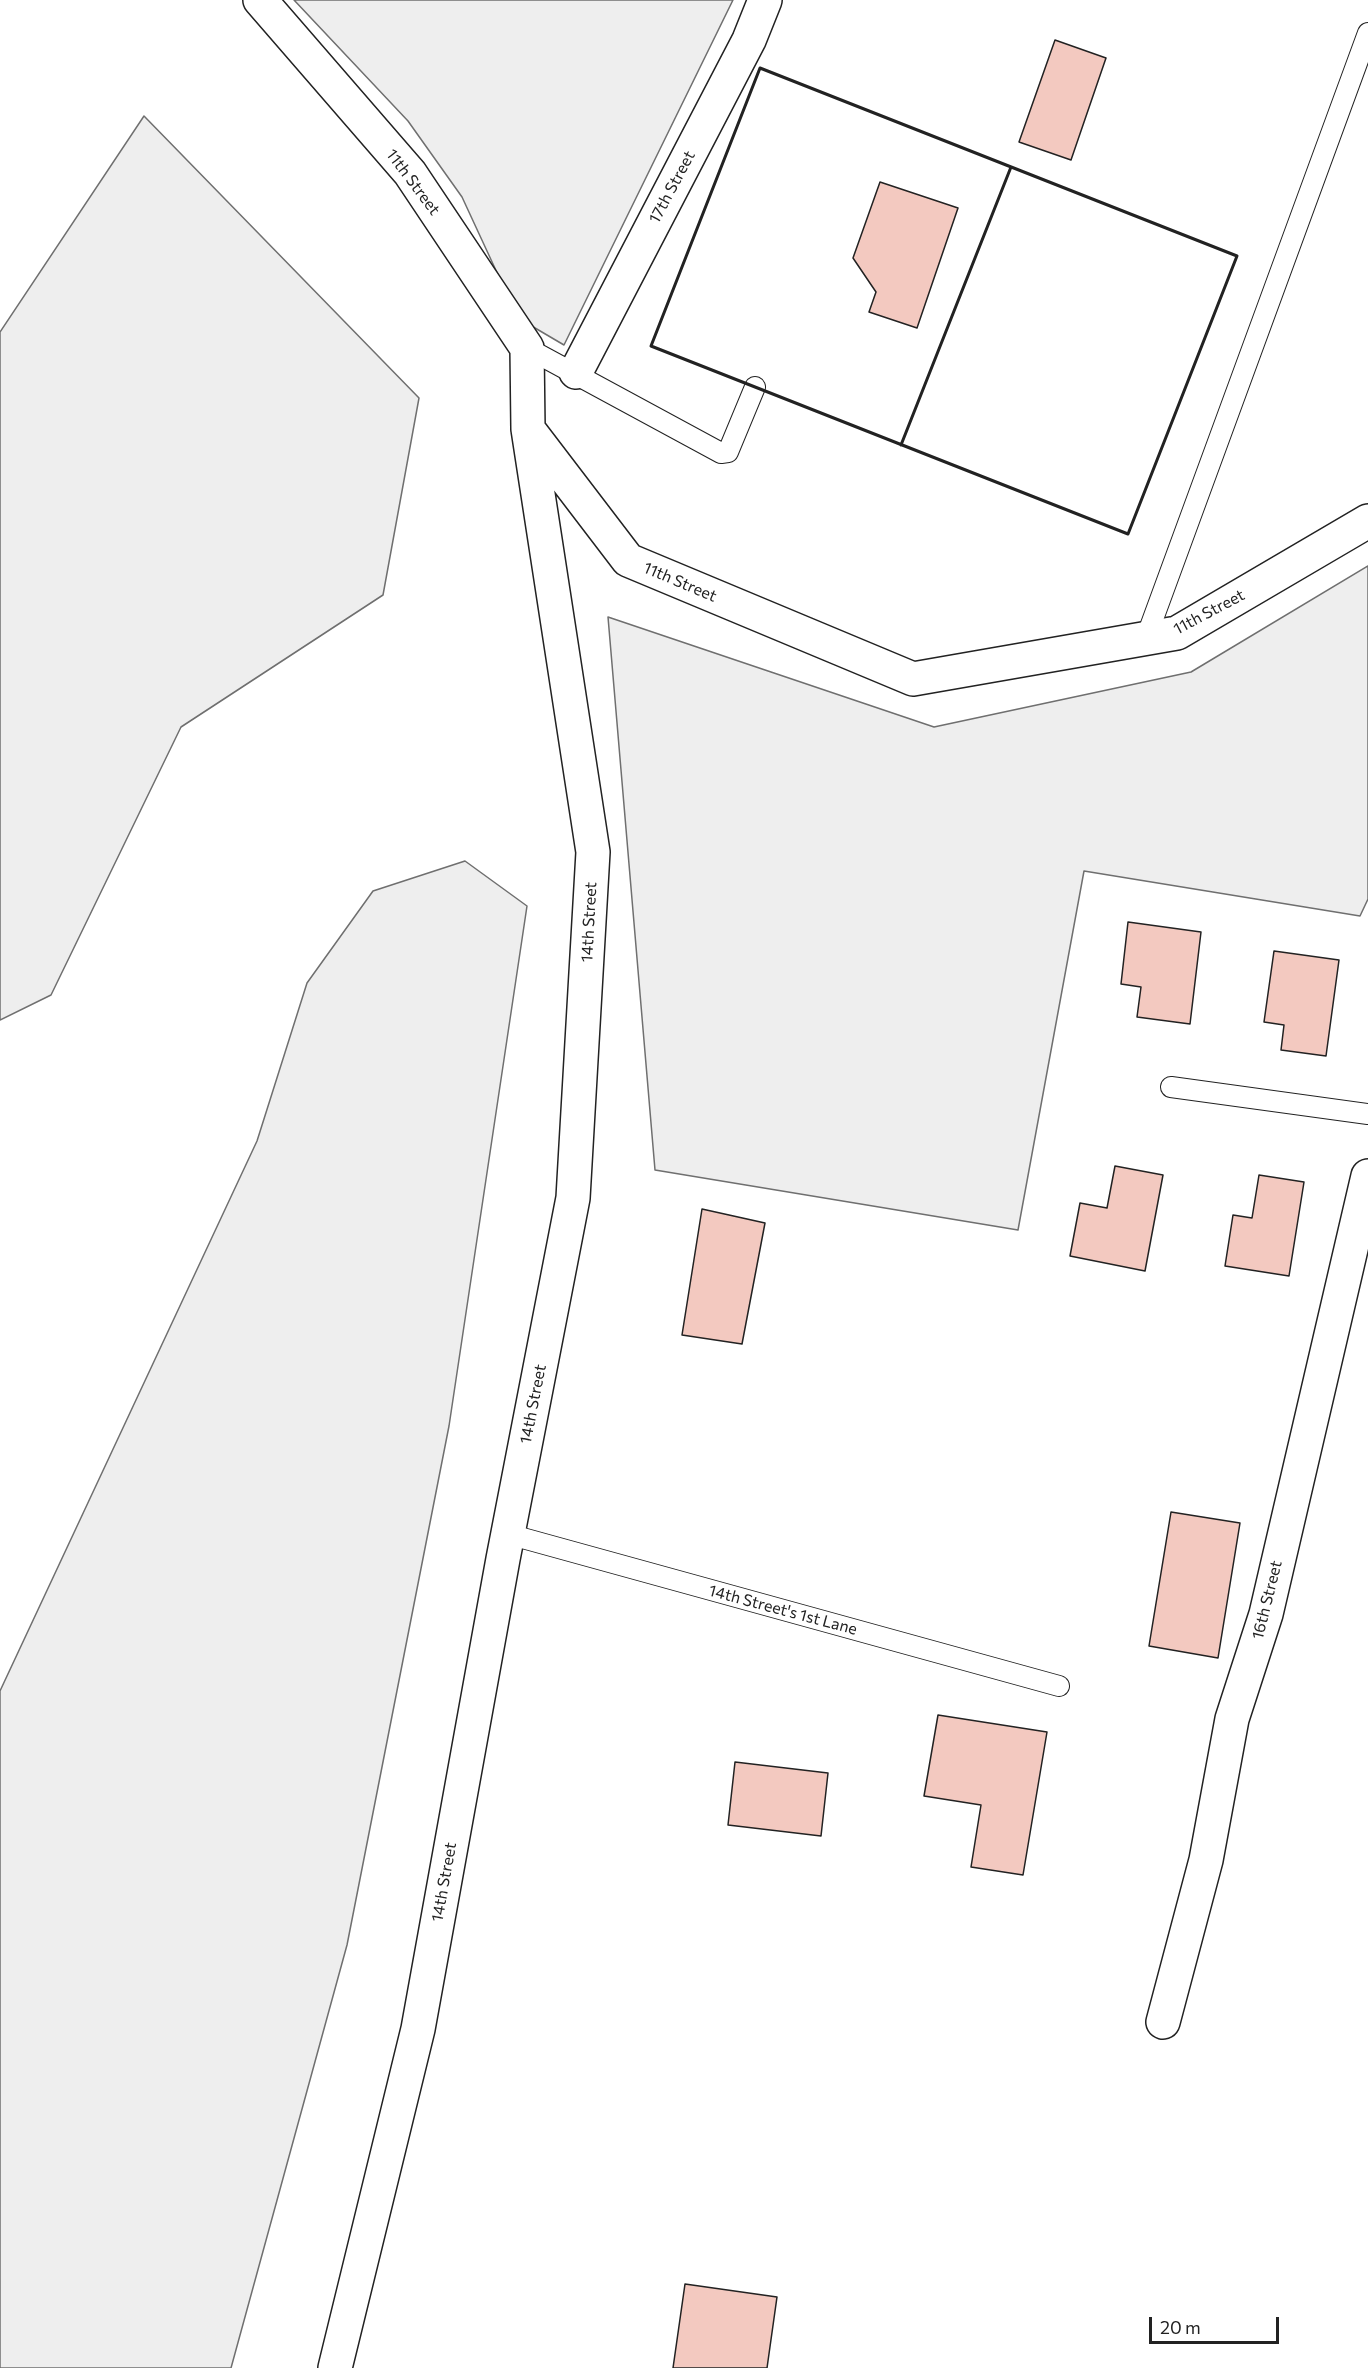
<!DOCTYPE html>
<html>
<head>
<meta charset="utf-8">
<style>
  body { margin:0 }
  #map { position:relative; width:1368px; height:2368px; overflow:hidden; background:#fff; font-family:Commissioner,sans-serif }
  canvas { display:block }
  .scale { position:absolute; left:1149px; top:2317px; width:130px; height:27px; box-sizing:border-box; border:3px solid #222; border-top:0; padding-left:8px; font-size:18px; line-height:21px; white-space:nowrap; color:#222; -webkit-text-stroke:4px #fff; paint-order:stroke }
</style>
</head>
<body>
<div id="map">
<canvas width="1368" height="2368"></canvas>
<div class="scale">20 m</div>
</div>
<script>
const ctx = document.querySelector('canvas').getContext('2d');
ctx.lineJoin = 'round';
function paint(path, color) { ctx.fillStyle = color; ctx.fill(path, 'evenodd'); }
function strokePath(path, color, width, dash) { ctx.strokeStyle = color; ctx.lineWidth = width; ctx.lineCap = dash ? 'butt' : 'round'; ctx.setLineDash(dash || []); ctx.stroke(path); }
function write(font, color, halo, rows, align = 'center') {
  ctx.font = font + ' Commissioner,sans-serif'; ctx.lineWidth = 4.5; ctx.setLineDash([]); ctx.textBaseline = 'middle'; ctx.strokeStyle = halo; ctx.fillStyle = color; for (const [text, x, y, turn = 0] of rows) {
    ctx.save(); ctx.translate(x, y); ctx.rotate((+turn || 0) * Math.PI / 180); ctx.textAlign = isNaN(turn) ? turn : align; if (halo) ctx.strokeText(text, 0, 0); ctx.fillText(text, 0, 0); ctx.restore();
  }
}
const green = new Path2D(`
  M294 0H733L564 345 518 318 462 197 408 121Z
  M144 116 419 398 383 595 181 727 51 995 0 1020V332Z
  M1368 566V899L1360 916 1084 871 1018 1230 655 1170 608 617 934 727 1191 672Z
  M465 861 527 906 449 1426 347 1945 231 2368H0V1691L257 1141 307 983 373 891Z`);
paint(green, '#eee');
strokePath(green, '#6f6f6f', 1.5);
const building = new Path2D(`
  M1055 40 1106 58 1071 160 1019 142Z
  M880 182 958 208 917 328 869 312 876 292 853 258Z
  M1128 922 1201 932 1190 1024 1137 1017 1141 987 1121 984Z
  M1274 951 1339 960 1326 1056 1281 1050 1284 1025 1264 1022Z
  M1115 1166 1163 1175 1145 1271 1070 1256 1080 1203 1107 1208Z
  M1259 1175 1304 1182 1289 1276 1225 1266 1233 1215 1252 1218Z
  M702 1209 765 1223 742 1344 682 1335Z
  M1171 1512 1240 1523 1218 1658 1149 1646Z
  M938 1715 1047 1732 1023 1875 971 1867 981 1805 924 1796Z
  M735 1762 828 1773 821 1836 728 1825Z
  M685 2284 777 2297 767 2368H673Z`);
paint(building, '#f3c9c0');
strokePath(building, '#222', 1.5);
const service = new Path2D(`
  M527 348 721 453 728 452 755 387
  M1146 638 1368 33
  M1171 1087 1368 1114
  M508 1534 1059 1686`);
const minor = new Path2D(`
  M260 0 410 173 527 348 528 429 628 560 913 679 1177 633 1368 521
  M576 372 749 40 765 0
  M1163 2022 1206 1860 1232 1719 1266 1614 1368 1176
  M335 2368 418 2029 503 1559 573 1198 593 852 528 429`);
strokePath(service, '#222', 22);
strokePath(minor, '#222', 36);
strokePath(service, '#fff', 20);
strokePath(minor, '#fff', 33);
strokePath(new Path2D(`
  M760 68 1237 256 1128 534 651 346Z
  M901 445 1011 167`), '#222', 3);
write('16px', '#222', '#fff', [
  ["11th Street",413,182,53],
  ["17th Street",672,187,-62],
  ["11th Street",680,582,23],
  ["11th Street",1209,612,-28],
  ["14th Street",589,922,-87],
  ["14th Street",533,1404,-79],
  ["16th Street",1267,1600,-76],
  ["14th Street's 1st Lane",783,1610,15],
  ["14th Street",444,1882,-80]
]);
</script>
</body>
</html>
